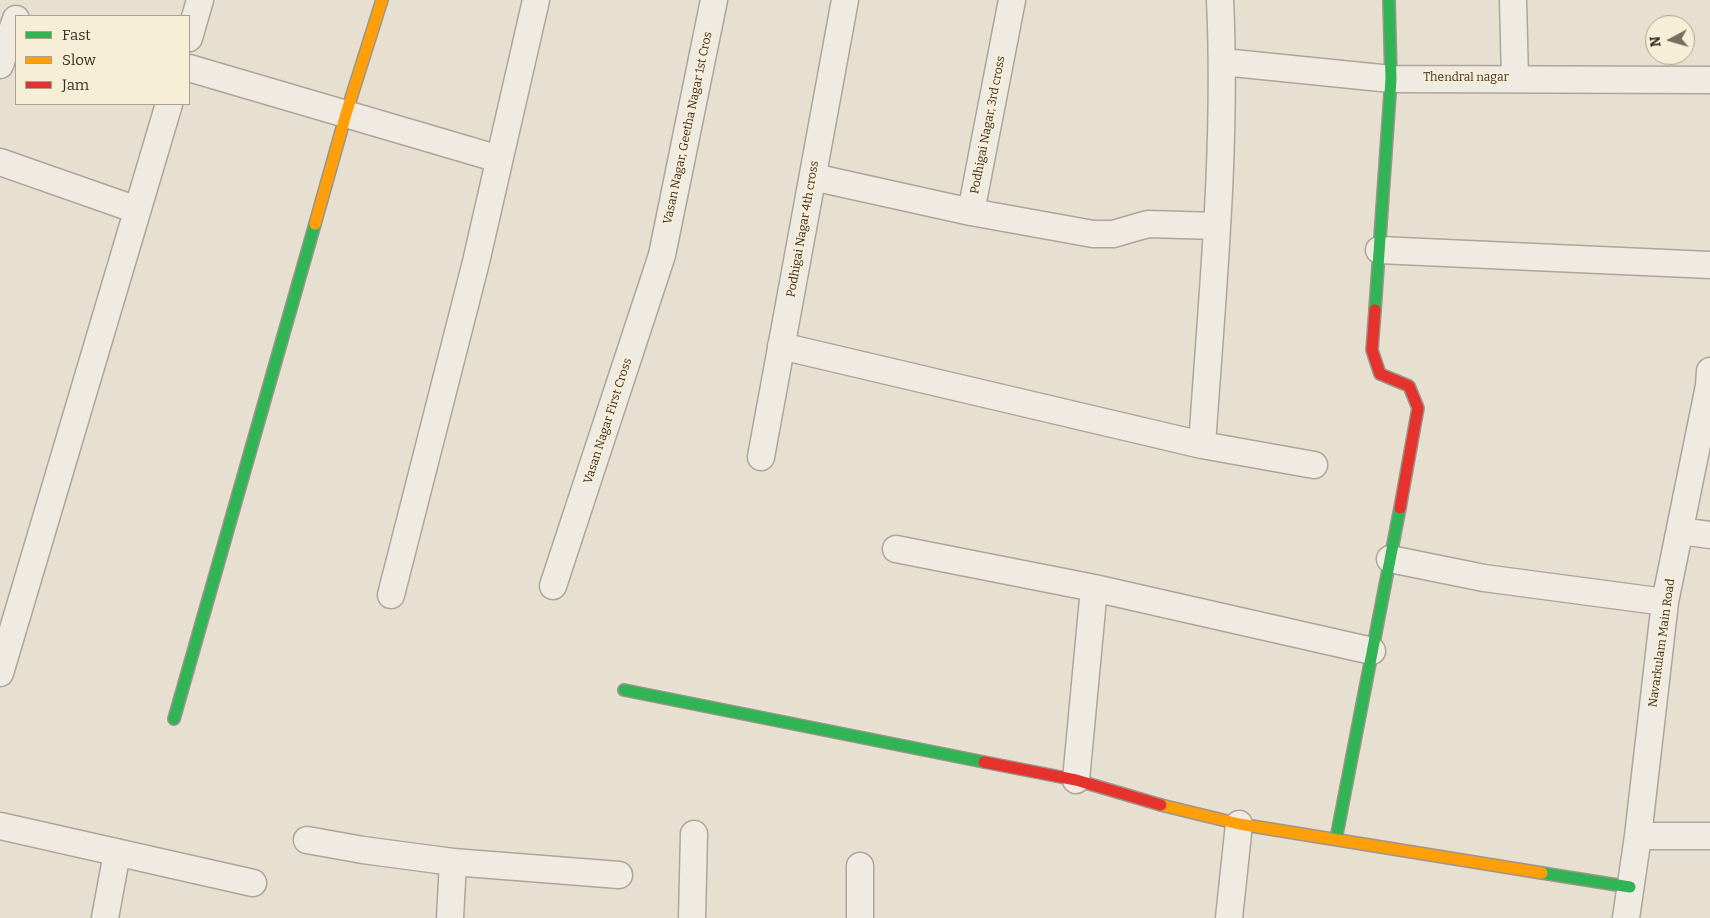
<!DOCTYPE html>
<html>
<head>
<meta charset="utf-8">
<style>
  body { margin:0 }
  #map { position:relative; width:1710px; height:918px; overflow:hidden; background:#e7e0d1; font-family:Bitter,serif }
  canvas { display:block }
  .legend { position:absolute; left:15px; top:15px; width:175px; height:90px; box-sizing:border-box; background:#f7eed8; border:1px solid #ada18e; margin:0; padding:6px 9px; list-style:none; font-size:15px; color:#3d2e20 }
  .legend li { display:flex; align-items:center; gap:10px; height:25px }
  .legend b { width:25px; border:1px solid #ada18e }
  .north { position:absolute; left:1645px; top:15px; width:50px; height:50px; box-sizing:border-box; background:#f7eed8; border:1px solid #ada18e; border-radius:50%; rotate:264deg; font-size:14px; font-weight:700; line-height:20px; text-align:center; color:#3d2e20 }
  .north::after { content:''; display:block; margin:auto; width:18px; height:22px; background:#786c5e; clip-path:polygon(50% 0,100% 100%,50% 72%,0 100%) }
</style>
</head>
<body>
<div id="map">
<canvas width="1710" height="918"></canvas>
<ul class="legend">
<li><b style="height:6px;background:#30b455"></b>Fast</li>
<li><b style="height:6px;background:#ff9f0a"></b>Slow</li>
<li><b style="height:6px;background:#e5322d"></b>Jam</li>
</ul>
<div class="north">N</div>
</div>
<script>
const ctx = document.querySelector('canvas').getContext('2d');
ctx.lineJoin = 'round';
function strokePath(path, color, width, dash) { ctx.strokeStyle = color; ctx.lineWidth = width; ctx.lineCap = dash ? 'butt' : 'round'; ctx.setLineDash(dash || []); ctx.stroke(path); }
function write(font, color, halo, rows, align = 'center') {
  ctx.font = font + ' Bitter,serif'; ctx.lineWidth = 4; ctx.setLineDash([]); ctx.textBaseline = 'middle'; ctx.strokeStyle = halo; ctx.fillStyle = color; for (const [text, x, y, turn = 0] of rows) {
    ctx.save(); ctx.translate(x, y); ctx.rotate((+turn || 0) * Math.PI / 180); ctx.textAlign = isNaN(turn) ? turn : align; if (halo) ctx.strokeText(text, 0, 0); ctx.fillText(text, 0, 0); ctx.restore();
  }
}
const street = new Path2D(`
  M1012 0 971 212 1093 234H1113L1148 224 1216 226
  M1513 0 1515 78
  M189 38 200 0
  M1223 62 1391 79 1710 80
  M0 65 16 19
  M189 68 499 159
  M0 162 137 210
  M813 177 971 212
  M1379 250 1710 265
  M781 346 1202 445 1314 465
  M1202 445C1212 297 1227 148 1220 0
  M761 457 845 0
  M1680 531 1710 535
  M896 549 1094 588
  M1390 559 1484 578 1665 602
  M553 586 662 255 714 0
  M391 595 476 262 536 0
  M0 673 169 104
  M1076 780 1094 588 1372 651
  M0 826 253 883
  M1638 836H1710
  M307 840 363 850 453 862 450 918
  M453 862 619 875
  M860 866V918
  M105 918 117 853
  M692 918 694 834
  M1229 918 1239 824
  M1626 918 1638 836 1665 602 1709 386 1710 371`);
const fast = new Path2D(`
  M1375 310 1391 79 1389 0
  M624 690 984 762
  M174 719 315 224
  M1336 839 1400 508
  M1542 873 1630 887`);
const slow = new Path2D(`
  M315 224 346 114 382 0
  M1161 805 1239 824 1542 873`);
const jam = new Path2D(`
  M1375 310 1372 350 1380 374 1409 386 1418 408 1400 508
  M984 762 1076 780 1161 805`);
strokePath(street, '#ada599', 29);
strokePath(fast, '#9c958a', 14);
strokePath(slow, '#9c958a', 14);
strokePath(jam, '#9c958a', 14);
strokePath(street, '#efebe3', 26);
strokePath(fast, '#30b455', 11);
strokePath(slow, '#ff9f0a', 11);
strokePath(jam, '#e5322d', 11);
write('12px', '#3d2e20', '#f7eed8', [
  ["Thendral nagar",1466,78],
  ["Podhigai Nagar, 3rd cross",988,125,-79],
  ["Vasan Nagar, Geetha Nagar 1st Cros",688,128,-78],
  ["Podhigai Nagar 4th cross",803,229,-80],
  ["Vasan Nagar First Cross",608,421,-72],
  ["Navarkulam Main Road",1662,643,-82]
]);
</script>
</body>
</html>
